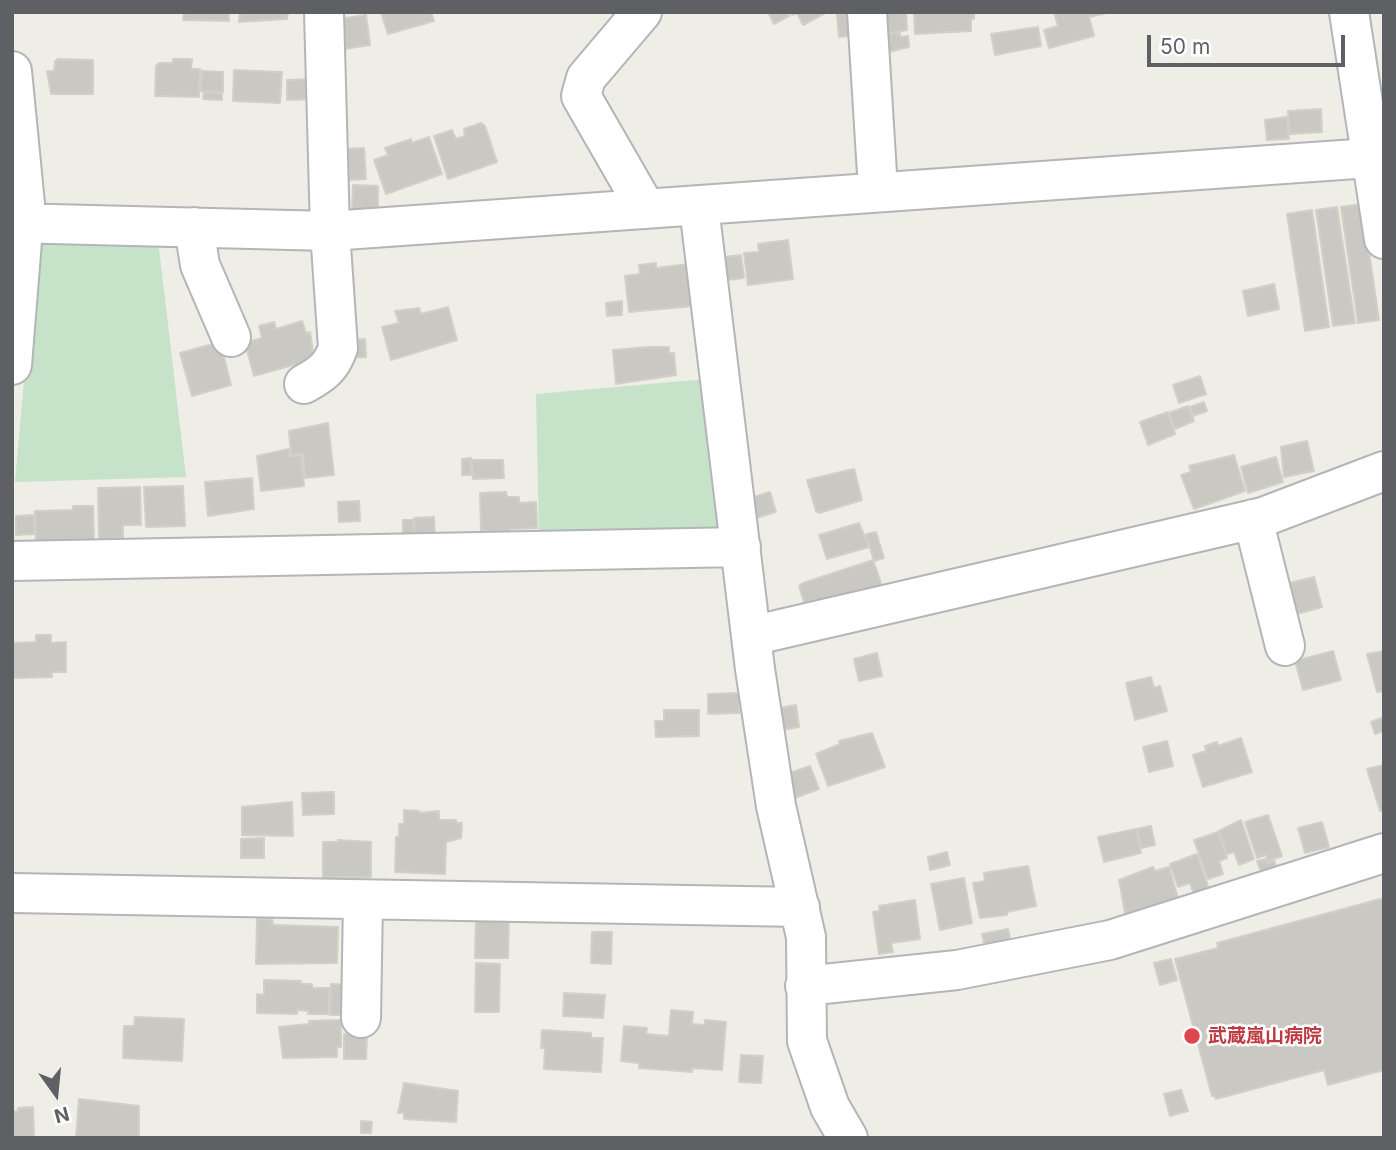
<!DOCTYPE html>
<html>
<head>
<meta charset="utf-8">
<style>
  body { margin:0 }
  #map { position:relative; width:1396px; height:1150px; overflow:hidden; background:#eeede6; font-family:Inter,sans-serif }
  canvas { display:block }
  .frame { position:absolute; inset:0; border:14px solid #5e6064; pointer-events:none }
  .north { position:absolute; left:21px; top:1059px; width:70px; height:70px; -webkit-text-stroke:5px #fff; paint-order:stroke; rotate:165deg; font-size:19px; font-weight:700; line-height:28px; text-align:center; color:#5e6064 }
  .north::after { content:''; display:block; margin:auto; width:24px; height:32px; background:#5e6064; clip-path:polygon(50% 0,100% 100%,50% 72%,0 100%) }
  .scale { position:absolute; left:1147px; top:35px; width:198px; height:32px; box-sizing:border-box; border:4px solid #5e6064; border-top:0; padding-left:9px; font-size:21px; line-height:24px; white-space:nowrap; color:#5e6064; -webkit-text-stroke:5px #fff; paint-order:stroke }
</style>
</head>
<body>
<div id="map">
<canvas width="1396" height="1150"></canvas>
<div class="frame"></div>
<div class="north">N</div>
<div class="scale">50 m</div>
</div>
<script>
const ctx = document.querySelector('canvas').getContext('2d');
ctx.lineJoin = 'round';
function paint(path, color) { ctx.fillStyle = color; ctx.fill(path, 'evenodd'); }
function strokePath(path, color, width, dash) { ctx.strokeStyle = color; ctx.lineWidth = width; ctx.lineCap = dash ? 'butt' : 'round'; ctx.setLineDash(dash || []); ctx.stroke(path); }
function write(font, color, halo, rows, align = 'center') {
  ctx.font = font + ' Inter,"Noto Sans JP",sans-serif'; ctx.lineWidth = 5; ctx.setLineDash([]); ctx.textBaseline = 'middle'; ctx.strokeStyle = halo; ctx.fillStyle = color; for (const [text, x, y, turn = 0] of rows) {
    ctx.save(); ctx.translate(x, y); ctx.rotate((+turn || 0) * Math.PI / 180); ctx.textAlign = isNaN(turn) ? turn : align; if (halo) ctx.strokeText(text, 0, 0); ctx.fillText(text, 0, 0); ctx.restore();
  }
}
paint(new Path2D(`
  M37 235 158 240 186 477 15 482Z
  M707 379 722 530 539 537 536 394Z`), '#c6e2c9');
const building = new Path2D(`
  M184 12H229V21L183 20Z
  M240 12H288L287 19 239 22Z
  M381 12H431L434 21 388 34Z
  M768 12H787L789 16 774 24Z
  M791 12H824L825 13 803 25 797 13 792 15Z
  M857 12 859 35 839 37 837 14Z
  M881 12H906L907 30 883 34Z
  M914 12H974V19H971V31L915 34Z
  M1054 12H1107V13L1089 17 1094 36 1049 48 1044 30 1058 26Z
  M366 15 370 45 343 49 339 19Z
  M1038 27 1041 46 995 55 991 34Z
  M900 33V37L908 36 909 47 885 53 883 35Z
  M58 59 93 60V94H51L47 71H54L55 61Z
  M173 59H192L191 69H200L199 97 155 96 156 66 159 63H173Z
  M234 70 282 72 280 103 233 101Z
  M202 71 223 72V92L201 91Z
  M313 79 314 99 287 100V80Z
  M204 93H222V100L203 99Z
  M1321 109 1322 132 1290 134 1288 111Z
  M1287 117 1289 139 1267 140 1265 120Z
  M481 123 485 126 497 162 448 179 434 136 452 130 456 139 465 136 464 129Z
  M429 137 442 174 386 194 374 160 388 155 385 148 411 139 412 143Z
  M364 148 366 179 349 180 348 149Z
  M353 185 378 186V213H352Z
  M1362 204 1379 320 1358 323 1341 207Z
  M1337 207 1355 323 1333 326 1316 210Z
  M1312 210 1329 327 1305 331 1287 214Z
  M788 240 793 279 748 285 744 253 759 252 758 244Z
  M741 255 744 278 721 281 718 258Z
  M656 263V268L689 264 693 306 629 312 625 276 640 274 639 265Z
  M1274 284 1279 309 1248 316 1243 291Z
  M622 301V315L607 316 606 303Z
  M448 307 457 340 391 360 382 327 399 323 395 311 419 308 421 314Z
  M302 321 306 333 310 332 314 359 254 376 245 343 262 338 259 326 274 322 276 329Z
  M365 339 366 357 346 358 347 340Z
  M220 342 231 385 192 396 180 353Z
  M649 347H669V353H674L676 375 616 384 613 350Z
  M1200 376 1206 394 1179 403 1173 385Z
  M1204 402 1207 411 1193 416 1190 407Z
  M1188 406 1194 421 1175 429 1169 413Z
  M1168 412 1175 434 1148 445 1140 422Z
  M328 423 334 475 305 478 303 454 291 455 289 431Z
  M1307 441 1314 471 1284 477 1281 447Z
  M289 449 290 457 301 455 304 486 261 491 257 456Z
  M1234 455 1245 491 1194 509 1181 475 1191 472 1189 466Z
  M1276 457 1283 482 1248 493 1241 467Z
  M471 458V475H462V459Z
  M472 460H503L504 478 473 479Z
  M854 469 862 500 819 513 816 511 807 480Z
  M252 478 254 509 208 516 205 482Z
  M183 486 185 526 146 527 144 487Z
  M140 487 141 525H123V538L99 539 98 488Z
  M506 492 507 497H519V503L536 502 537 528 510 529V534L481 530 480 493Z
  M770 492 776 512 756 518 751 498Z
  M359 501 360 521 339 522 338 502Z
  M73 506H93L94 542 36 543 35 511 73 510Z
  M34 515V534L16 535V516Z
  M434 517 435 537 415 538 414 518Z
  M403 520H413L414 535H403Z
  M859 523 869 547 827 559 819 535Z
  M876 532 884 558 874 561 866 534Z
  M873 560 882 586 806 608 799 586 803 583Z
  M1314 577 1322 607 1286 617 1278 586Z
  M36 635H51V643L66 642V672H52V677L15 678 12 673V643L36 642Z
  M1333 651 1341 680 1303 690 1295 661Z
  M1384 651V691L1377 692 1367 654Z
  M877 653 882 676 859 681 854 659Z
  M1151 677 1154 688 1160 686 1167 711 1135 720 1126 683Z
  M739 693V713L708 714V694Z
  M796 705 799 727 777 731 774 709Z
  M664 710H699V736L656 737 655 721H664Z
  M1384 717V731L1375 734 1371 722Z
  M872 733 885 767 828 786 816 754 840 744 839 741Z
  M1241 738 1252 772 1203 787 1193 755 1206 751 1205 746 1217 742 1218 746Z
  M1167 741 1173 766 1149 772 1143 747Z
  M1384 765V810L1380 811 1367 769Z
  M810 766 819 789 792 799 784 775Z
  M334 792V814L303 815 302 793Z
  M292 802 293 836 242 835V807Z
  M404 810 419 811V813L439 811V820H456V823H462L461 838 446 842 445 874 395 872 396 837H399V824H404Z
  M1268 815 1282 856 1268 861 1266 855 1257 858 1245 822Z
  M1241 820 1254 859 1239 865 1234 852 1227 854 1219 831Z
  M1322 822 1329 847 1305 853 1298 828Z
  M1151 826 1155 845 1141 848 1137 829Z
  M1136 829 1141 853 1104 862 1098 837Z
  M1218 832 1227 858 1219 861 1223 874 1208 879 1194 840Z
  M264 838V858H241V839Z
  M338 840 371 842V877H323V842H338Z
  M947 852 950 865 930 870 928 857Z
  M1197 854 1211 895 1196 900 1190 883 1178 887 1170 864Z
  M1266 859 1267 863 1274 860 1280 876 1264 882 1257 861Z
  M1028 866 1036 906 1007 912V915L980 918 973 883 985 881 984 873Z
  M1153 867 1155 871 1169 867 1179 902 1126 918 1119 880Z
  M964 878 972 923 940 930 931 884Z
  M1384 898V1070L1328 1085 1324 1070 1216 1099 1215 1096H1212L1175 959 1218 948 1217 943Z
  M915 900 920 939 891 943 893 952 879 954 873 912 880 911 879 906Z
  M476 917H509L508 958H475Z
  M257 919H272L273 925 338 927 337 963 256 964Z
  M1008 929 1012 948 986 953 982 934Z
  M592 932H612L611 964 591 963Z
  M1171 959 1177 980 1160 985 1154 963Z
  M476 963 500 964 499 1012H475Z
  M264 980 301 981 300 984H312V988H329V1014H308V1011L297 1010V1014L257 1013V994L264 995Z
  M331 984 352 985V1015H330Z
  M564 993 605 995 603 1018 563 1016Z
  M671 1010 693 1012 692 1024 705 1025V1020L726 1022 722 1070 692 1068V1072L639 1068V1063L621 1061 624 1026 647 1028 646 1034 669 1036Z
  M135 1017 184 1019 182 1061 123 1058 124 1026H134Z
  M341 1020V1047H337V1057L283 1058 279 1027 309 1024V1021Z
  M542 1030 591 1033V1038H603L601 1072 544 1069 545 1048H541Z
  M344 1034H367L366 1059H344Z
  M741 1055 763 1056 761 1083 739 1082Z
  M404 1083 458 1091 456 1122 404 1119V1113H398Z
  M1181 1090 1188 1111 1170 1116 1164 1094Z
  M79 1099 139 1106V1138H76Z
  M33 1107 34 1138H12V1111H18V1108Z
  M361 1121 372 1122 371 1133H361Z`);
paint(building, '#cac8c2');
strokePath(building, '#d2d0c5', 2);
const minor = new Path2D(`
  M642 12 586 78 581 96 646 209
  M867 12 878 190
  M1349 12 1384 239
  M12 71 25 204 12 365
  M699 207 755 669 776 806 806 937 807 1041 830 1107 848 1138
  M12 223 330 231 1384 157
  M194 227 200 265 231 337
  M304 384C322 374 331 368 338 348L330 231 324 12
  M1253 519 1285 646
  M12 561 741 547
  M751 636 1263 517 1384 471
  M12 893 800 907
  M805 986 957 970 1110 940 1384 853
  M361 1018 363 901`);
strokePath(minor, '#b3b5b9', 42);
strokePath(minor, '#fff', 38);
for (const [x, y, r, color] of [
  [1192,1036,9,"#e0444e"]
]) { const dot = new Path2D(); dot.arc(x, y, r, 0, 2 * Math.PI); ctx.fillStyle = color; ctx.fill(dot); strokePath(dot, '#fff', 2.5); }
write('bold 19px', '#be3a42', '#fff', [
  ["武蔵嵐山病院",1208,1036]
], 'left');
</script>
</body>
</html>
